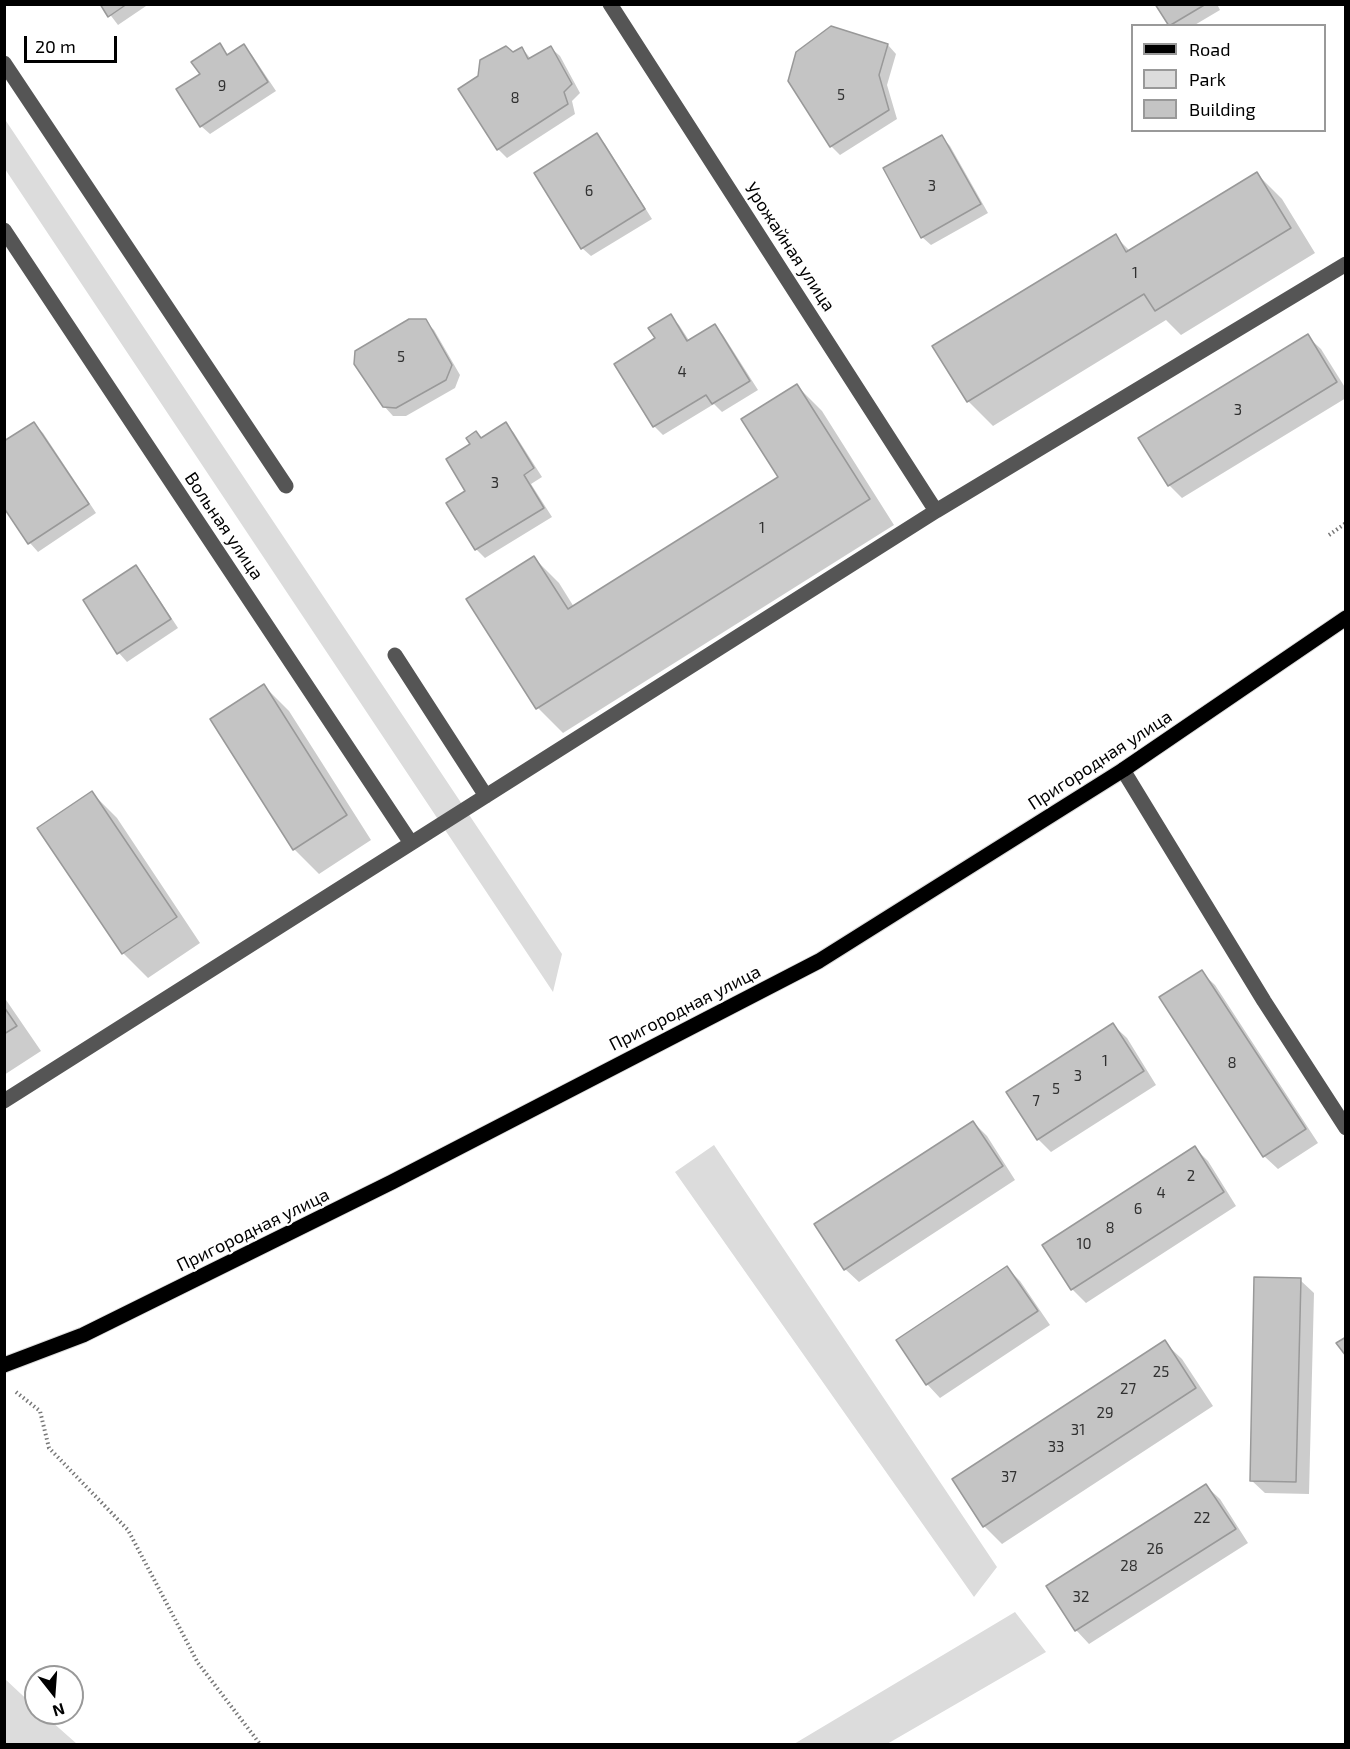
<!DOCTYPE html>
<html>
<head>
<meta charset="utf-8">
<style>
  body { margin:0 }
  #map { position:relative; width:1350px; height:1749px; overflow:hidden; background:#fff; font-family:"Exo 2",sans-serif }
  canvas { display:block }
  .frame { position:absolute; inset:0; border:6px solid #000; pointer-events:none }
  .legend { position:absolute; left:1131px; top:24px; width:195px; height:108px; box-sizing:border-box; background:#fff; border:2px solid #999; margin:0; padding:8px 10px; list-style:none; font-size:18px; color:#000 }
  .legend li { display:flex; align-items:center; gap:12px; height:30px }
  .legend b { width:30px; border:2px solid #999 }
  .north { position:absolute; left:24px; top:1665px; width:60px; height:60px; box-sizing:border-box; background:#fff; border:2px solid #999; border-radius:50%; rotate:163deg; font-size:16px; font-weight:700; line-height:24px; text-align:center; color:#000 }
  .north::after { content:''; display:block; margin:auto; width:21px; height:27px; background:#000; clip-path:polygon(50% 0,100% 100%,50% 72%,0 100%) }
  .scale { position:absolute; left:24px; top:36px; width:93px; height:27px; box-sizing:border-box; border:3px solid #000; border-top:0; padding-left:8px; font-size:18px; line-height:21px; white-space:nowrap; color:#000; -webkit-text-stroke:4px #fff; paint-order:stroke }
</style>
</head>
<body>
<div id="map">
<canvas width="1350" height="1749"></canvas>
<div class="frame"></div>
<ul class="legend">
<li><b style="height:8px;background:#000"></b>Road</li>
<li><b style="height:16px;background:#dcdcdc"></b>Park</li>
<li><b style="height:16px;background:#c4c4c4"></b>Building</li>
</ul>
<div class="north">N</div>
<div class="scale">20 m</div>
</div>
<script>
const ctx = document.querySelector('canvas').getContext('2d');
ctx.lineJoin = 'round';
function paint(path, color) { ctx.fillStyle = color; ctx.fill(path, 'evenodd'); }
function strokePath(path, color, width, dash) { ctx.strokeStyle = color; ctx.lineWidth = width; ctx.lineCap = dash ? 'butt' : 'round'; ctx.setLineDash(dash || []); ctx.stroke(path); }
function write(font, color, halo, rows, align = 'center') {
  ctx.font = font + ' "Exo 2",sans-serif'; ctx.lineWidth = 4.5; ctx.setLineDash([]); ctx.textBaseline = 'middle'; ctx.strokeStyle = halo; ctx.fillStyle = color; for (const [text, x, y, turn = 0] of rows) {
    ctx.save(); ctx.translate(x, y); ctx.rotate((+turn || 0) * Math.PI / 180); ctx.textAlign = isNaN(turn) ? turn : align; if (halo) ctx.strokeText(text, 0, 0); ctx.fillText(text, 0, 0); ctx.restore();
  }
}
paint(new Path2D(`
  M4 118 562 954 553 992 5 169Z
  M714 1145 997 1567 974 1597 675 1172Z
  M1015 1612 1046 1652 887 1744H794Z
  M5 1679 36 1708V1713H42L77 1744H5Z`), '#dcdcdc');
paint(new Path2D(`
  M102 4H149L118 25Z
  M1157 4H1217L1220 10 1193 26 1169 25Z
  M832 28 888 45 896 54 887 85 897 119 840 155 831 146Z
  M220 45 228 56 243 46 252 55 276 91 210 134 201 126 202 74Z
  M522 48 531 59 551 48 560 56 580 93 572 101 575 114 507 158 498 149 513 53Z
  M597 135 605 144 652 219 591 256 582 248Z
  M942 137 950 146 988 213 931 245 922 237Z
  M1257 174 1282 199 1315 253 1181 335 1166 320 993 426 968 401 1115 236 1130 251Z
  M670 316 679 325 690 342 715 326 723 335 758 390 722 412 714 404 663 435 654 426 616 364 657 339Z
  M425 321 434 330 460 375 455 388 406 416H393L384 406Z
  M1307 336 1321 349 1346 389V398L1182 498 1169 485Z
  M797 386 822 411 894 525 563 733 538 708 468 599 534 558 559 583 574 607 780 478Z
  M34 424 43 433 96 513 38 552 30 543 4 505Z
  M506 424 514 433 542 477 531 484 552 517 485 558 476 549 448 504 467 492 472 445 476 433 482 438Z
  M136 567 144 576 178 628 127 662 119 653Z
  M264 686 289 711 371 840 319 874 294 849Z
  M92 793 117 818 200 943 148 978 123 953Z
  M1201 972 1215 985 1318 1143 1278 1169 1264 1156Z
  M4 997 41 1051 4 1075Z
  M1113 1025 1127 1038 1156 1085 1051 1152 1038 1139Z
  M973 1122 987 1136 1015 1180 859 1282 845 1269Z
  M1195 1148 1208 1161 1236 1206 1086 1303 1072 1289 1044 1245Z
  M1007 1268 1020 1281 1050 1325 940 1398 927 1384 898 1340Z
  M1300 1280 1314 1293 1309 1494 1265 1493 1251 1480Z
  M1164 1342 1182 1359 1213 1406 1002 1544 984 1526 954 1479Z
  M1206 1486 1220 1499 1248 1543 1089 1644 1076 1630Z`), '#0003');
const building = new Path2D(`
  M100 4H127L108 17Z
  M1155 4H1206L1169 26Z
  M831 26 888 44 879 75 889 110 830 147 788 81 796 52Z
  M220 43 227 55 244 44 268 82 200 127 176 89 200 74 191 62Z
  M506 46 513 52 522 47 528 59 551 46 572 84 564 92 568 104 497 150 458 89 478 76 480 60Z
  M597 133 645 209 581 249 534 173Z
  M942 135 981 204 921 238 883 168Z
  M1257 172 1291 228 1155 311 1144 294 967 402 932 346 1116 234 1126 252Z
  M671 314 687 341 715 324 750 381 712 404 706 395 653 427 614 364 655 338 648 328Z
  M409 319H426L452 365 446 380 396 408 383 407 354 364 355 351Z
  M1308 334 1337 382 1168 486 1138 438Z
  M797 384 870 499 536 709 466 599 534 556 568 609 778 477 741 419Z
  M34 422 89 504 28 544 4 508V441Z
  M506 422 534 468 524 475 544 508 475 550 446 503 465 491 446 459 470 444 466 438 476 431 481 438Z
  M136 565 171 619 117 654 83 600Z
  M264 684 347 815 293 850 210 719Z
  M92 791 177 917 122 954 37 828Z
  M1202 970 1306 1129 1263 1157 1159 997Z
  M4 1007 17 1026 4 1034Z
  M1113 1023 1144 1071 1037 1140 1006 1092Z
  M973 1121 1003 1166 844 1270 814 1224Z
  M1195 1146 1224 1192 1071 1290 1042 1245Z
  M1007 1266 1038 1311 926 1385 896 1340Z
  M1254 1277 1301 1278 1296 1482 1250 1481Z
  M1346 1337V1356L1336 1343Z
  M1165 1340 1196 1388 983 1527 952 1479Z
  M1206 1484 1236 1529 1075 1631 1046 1586Z`);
paint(building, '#c4c4c4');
strokePath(building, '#999', 1.5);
const major = new Path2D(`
  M4 1365 83 1335 392 1182 819 961 1123 770 1346 618`);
strokePath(major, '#dbdbdb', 17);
strokePath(new Path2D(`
  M1329 535 1346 523
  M16 1392 40 1411 49 1448 128 1530 198 1663 260 1744`), '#777', 4, [1.5, 3]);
strokePath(new Path2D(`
  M610 4 936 511
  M4 63 286 486
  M4 230 411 843
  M395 655 486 796
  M1123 770 1264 1001 1346 1128
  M4 1101 936 511 1346 264`), '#555', 15);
strokePath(major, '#000', 15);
write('15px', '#313131', null, [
  ["9",222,86],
  ["5",841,95],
  ["8",515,98],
  ["3",932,186],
  ["6",589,191],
  ["1",1135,273],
  ["5",401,357],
  ["4",682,372],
  ["3",1238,410],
  ["3",495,483],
  ["1",762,528],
  ["1",1105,1061],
  ["8",1232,1063],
  ["3",1078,1076],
  ["5",1056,1089],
  ["7",1036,1101],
  ["2",1191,1176],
  ["4",1161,1193],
  ["6",1138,1209],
  ["8",1110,1228],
  ["10",1084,1244],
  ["25",1161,1372],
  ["27",1128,1389],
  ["29",1105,1413],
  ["31",1078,1430],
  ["33",1056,1447],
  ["37",1009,1477],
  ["22",1202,1518],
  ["26",1155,1549],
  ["28",1129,1566],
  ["32",1081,1597]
]);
write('18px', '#000', '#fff', [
  ["Урожайная улица",790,247,57],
  ["Вольная улица",224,526,56],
  ["Пригородная улица",1100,760,-33],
  ["Пригородная улица",685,1008,-27],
  ["Пригородная улица",253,1230,-26]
]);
</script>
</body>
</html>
